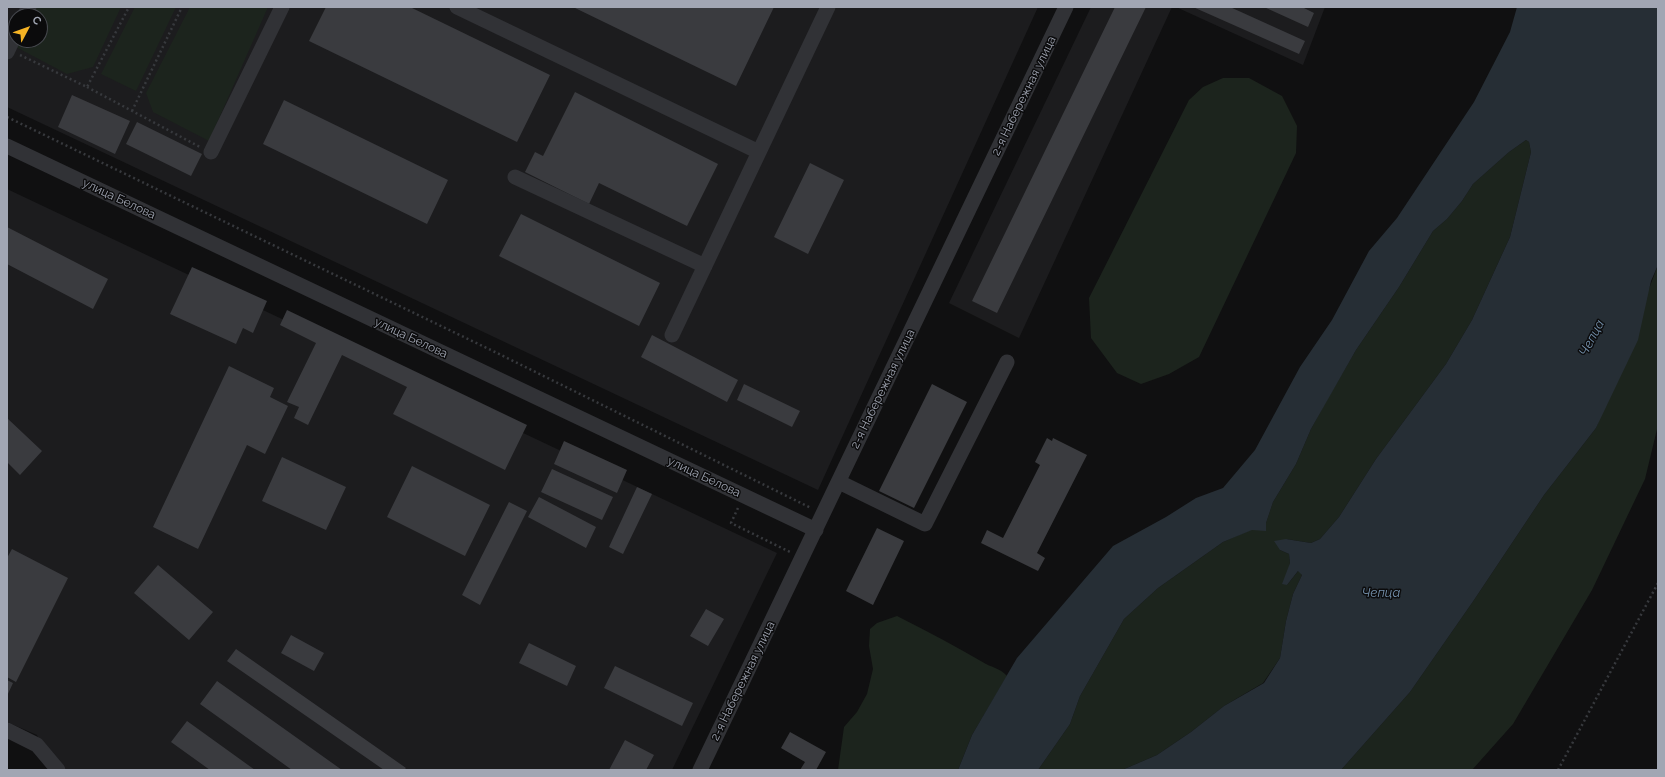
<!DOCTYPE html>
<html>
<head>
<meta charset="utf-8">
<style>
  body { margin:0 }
  #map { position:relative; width:1665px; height:777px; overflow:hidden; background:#101011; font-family:Raleway,sans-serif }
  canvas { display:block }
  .frame { position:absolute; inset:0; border:8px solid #a1a6b3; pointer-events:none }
  .north { position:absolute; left:8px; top:8px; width:40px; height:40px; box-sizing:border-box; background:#0b0b0c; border:1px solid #47494f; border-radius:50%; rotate:49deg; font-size:11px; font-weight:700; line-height:16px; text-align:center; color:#a1a6b3 }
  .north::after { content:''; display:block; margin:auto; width:14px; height:18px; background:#f5b324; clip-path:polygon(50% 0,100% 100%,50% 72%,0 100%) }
</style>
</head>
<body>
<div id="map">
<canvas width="1665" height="777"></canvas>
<div class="frame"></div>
<div class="north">С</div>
</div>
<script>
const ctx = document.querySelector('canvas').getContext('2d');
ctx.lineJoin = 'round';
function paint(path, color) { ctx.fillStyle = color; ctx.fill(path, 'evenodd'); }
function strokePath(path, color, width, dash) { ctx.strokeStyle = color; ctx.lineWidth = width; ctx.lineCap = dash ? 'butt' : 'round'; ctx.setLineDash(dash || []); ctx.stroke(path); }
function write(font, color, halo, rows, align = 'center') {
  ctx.font = font + ' Raleway,sans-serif'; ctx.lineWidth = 3; ctx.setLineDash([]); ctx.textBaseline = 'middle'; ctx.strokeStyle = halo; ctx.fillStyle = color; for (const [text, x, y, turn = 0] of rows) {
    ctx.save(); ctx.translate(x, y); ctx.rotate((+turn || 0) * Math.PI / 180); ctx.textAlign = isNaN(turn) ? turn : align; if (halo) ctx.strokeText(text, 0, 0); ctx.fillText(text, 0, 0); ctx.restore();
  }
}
paint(new Path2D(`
  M7 7H1038L818 490 7 107ZM16 16H40V40H16Z
  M1091 7H1172L1019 338 949 303Z
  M1176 7H1325L1303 65Z
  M7 189 777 553 672 770H51L37 735 7 722Z`), '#1c1c1e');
paint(new Path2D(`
  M36 7H121L93 67 67 74 16 47 20 40H40V16H32Z
  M135 7H176L136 91 101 74Z
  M190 7H268L209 141 153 112 146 93Z
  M1223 78H1249L1282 96 1297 126 1296 153 1199 357 1169 374 1141 384 1117 373 1091 338 1089 298 1189 100 1203 87Z
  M1526 140 1529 142 1531 152 1510 237 1472 320 1446 364 1376 459 1339 517 1320 539 1311 543 1286 539 1280 550 1289 554 1290 563 1287 585 1299 570 1302 575 1293 594 1286 621 1280 658 1263 683 1224 706 1191 732 1157 755 1122 770H1038L1070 724 1080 696 1124 619 1158 588 1223 542 1266 523 1273 502 1296 464 1311 429 1328 398 1356 350 1399 287 1433 231 1447 219 1462 201 1473 184 1509 152Z
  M1658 265V425L1645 479 1592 590 1513 724 1472 770H1341L1410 692 1474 600 1544 495 1596 428Z
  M897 616C927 631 957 647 986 664 994 668 1001 669 1007 676L972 735 958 770H838L844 727 857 712 867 694 873 669 869 646 870 629 877 623Z`), '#1c241d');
paint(new Path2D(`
  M1517 7H1658V265L1651 281 1638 340 1596 428 1544 495 1474 600 1410 692 1341 770H1122L1157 755 1191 732 1224 706 1264 683 1280 658 1286 621 1293 594 1302 575 1298 571 1287 585 1282 584 1290 563 1289 554 1280 550 1274 541 1286 539 1311 543 1320 539 1339 517 1376 459 1446 364 1472 320 1510 237 1531 152 1529 142 1526 140 1509 152 1473 184 1462 201 1447 219 1433 231 1399 287 1356 350 1311 429 1296 464 1273 502 1266 523V531L1252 530 1223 542 1158 588 1124 619 1080 696 1070 724 1038 770H958L972 735 1017 658 1113 546 1166 517 1196 498 1223 488 1255 450 1300 367 1332 320 1369 251 1397 218 1474 102 1510 32Z`), '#262e35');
paint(new Path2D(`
  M326 7H410L550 75 517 142 309 41Z
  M573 7H774L736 86Z
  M1115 7H1146L997 313 972 301Z
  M1193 7H1230L1305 41 1299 54Z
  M1264 7H1302L1314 13 1308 27Z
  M575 92 718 164 687 226 599 183 589 204 525 172 535 152 543 156Z
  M72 95 130 121 115 154 58 127Z
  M284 100 448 180 427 224 263 144Z
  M137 122 202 154 191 176 126 144Z
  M810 163 844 180 808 254 774 237Z
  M521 214 660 283 639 326 499 256Z
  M7 227 108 279 93 309 7 264Z
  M192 267 267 301 253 333 243 328 236 344 170 314Z
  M287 310 527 425 505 470 393 414 407 387 342 355 308 425 294 418 299 407 287 402 316 343 280 325Z
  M652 335 738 380 727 402 641 357Z
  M229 366 274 388 270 397 288 406 265 454 247 445 198 549 153 527Z
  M744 384 800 411 792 427 737 400Z
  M932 384 967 402 914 508 879 491Z
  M7 418 42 451 20 475 7 462Z
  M1047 438 1052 441 1053 438 1087 455 1037 553 1045 558 1038 571 981 543 987 530 1003 538 1040 465 1035 462Z
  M564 441 627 470 617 493 554 464Z
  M282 457 346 487 326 530 262 501Z
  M412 466 490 505 465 556 387 517Z
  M552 469 613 497 602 520 541 492Z
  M637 487 652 494 623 554 609 547Z
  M539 497 596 527 586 548 528 517Z
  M509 502 527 511 480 605 462 595Z
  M877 528 904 541 873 605 846 591Z
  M12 549 68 578 16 682 7 677V558Z
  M158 565 213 612 189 640 134 593Z
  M706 609 724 619 708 646 690 636Z
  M291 635 324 653 314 671 281 653Z
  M529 643 576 666 567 686 519 663Z
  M236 649 406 768 404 770H384L227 661Z
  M615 666 693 703 682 726 604 688Z
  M7 680 13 683 7 696Z
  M217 681 342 770H292L200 704Z
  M187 721 255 770H210L171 742Z
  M790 732 826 752 816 770H800L805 762 781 748Z
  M625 740 654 755 646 770H609Z`), '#3a3b3f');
strokePath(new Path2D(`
  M20 55 87 87 129 7
  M87 87 200 147
  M132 111 182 7
  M7 117 495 352 811 508
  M738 508 731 523 790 552
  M1558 770 1658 583`), '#37393d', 2.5, [2, 3]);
strokePath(new Path2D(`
  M457 7 759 152
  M24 16 29 7
  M7 52 16 33
  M7 146 816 530
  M211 152 282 7
  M515 177 705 266
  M672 335 828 7
  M839 482 925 524 1007 362
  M7 730 37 745 58 770
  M700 770 1066 7`), '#313236', 15);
write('12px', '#a1a6b3', '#0b0b0c', [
  ["2-я Набережная улица",1024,96,-64],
  ["улица Белова",119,199,25],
  ["улица Белова",411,338,25],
  ["2-я Набережная улица",883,389,-64],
  ["улица Белова",704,477,25],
  ["2-я Набережная улица",743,681,-64]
]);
write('italic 13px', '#7693af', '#0b0b0c', [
  ["Чепца",1592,338,-62],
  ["Чепца",1381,593]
]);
</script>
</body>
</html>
